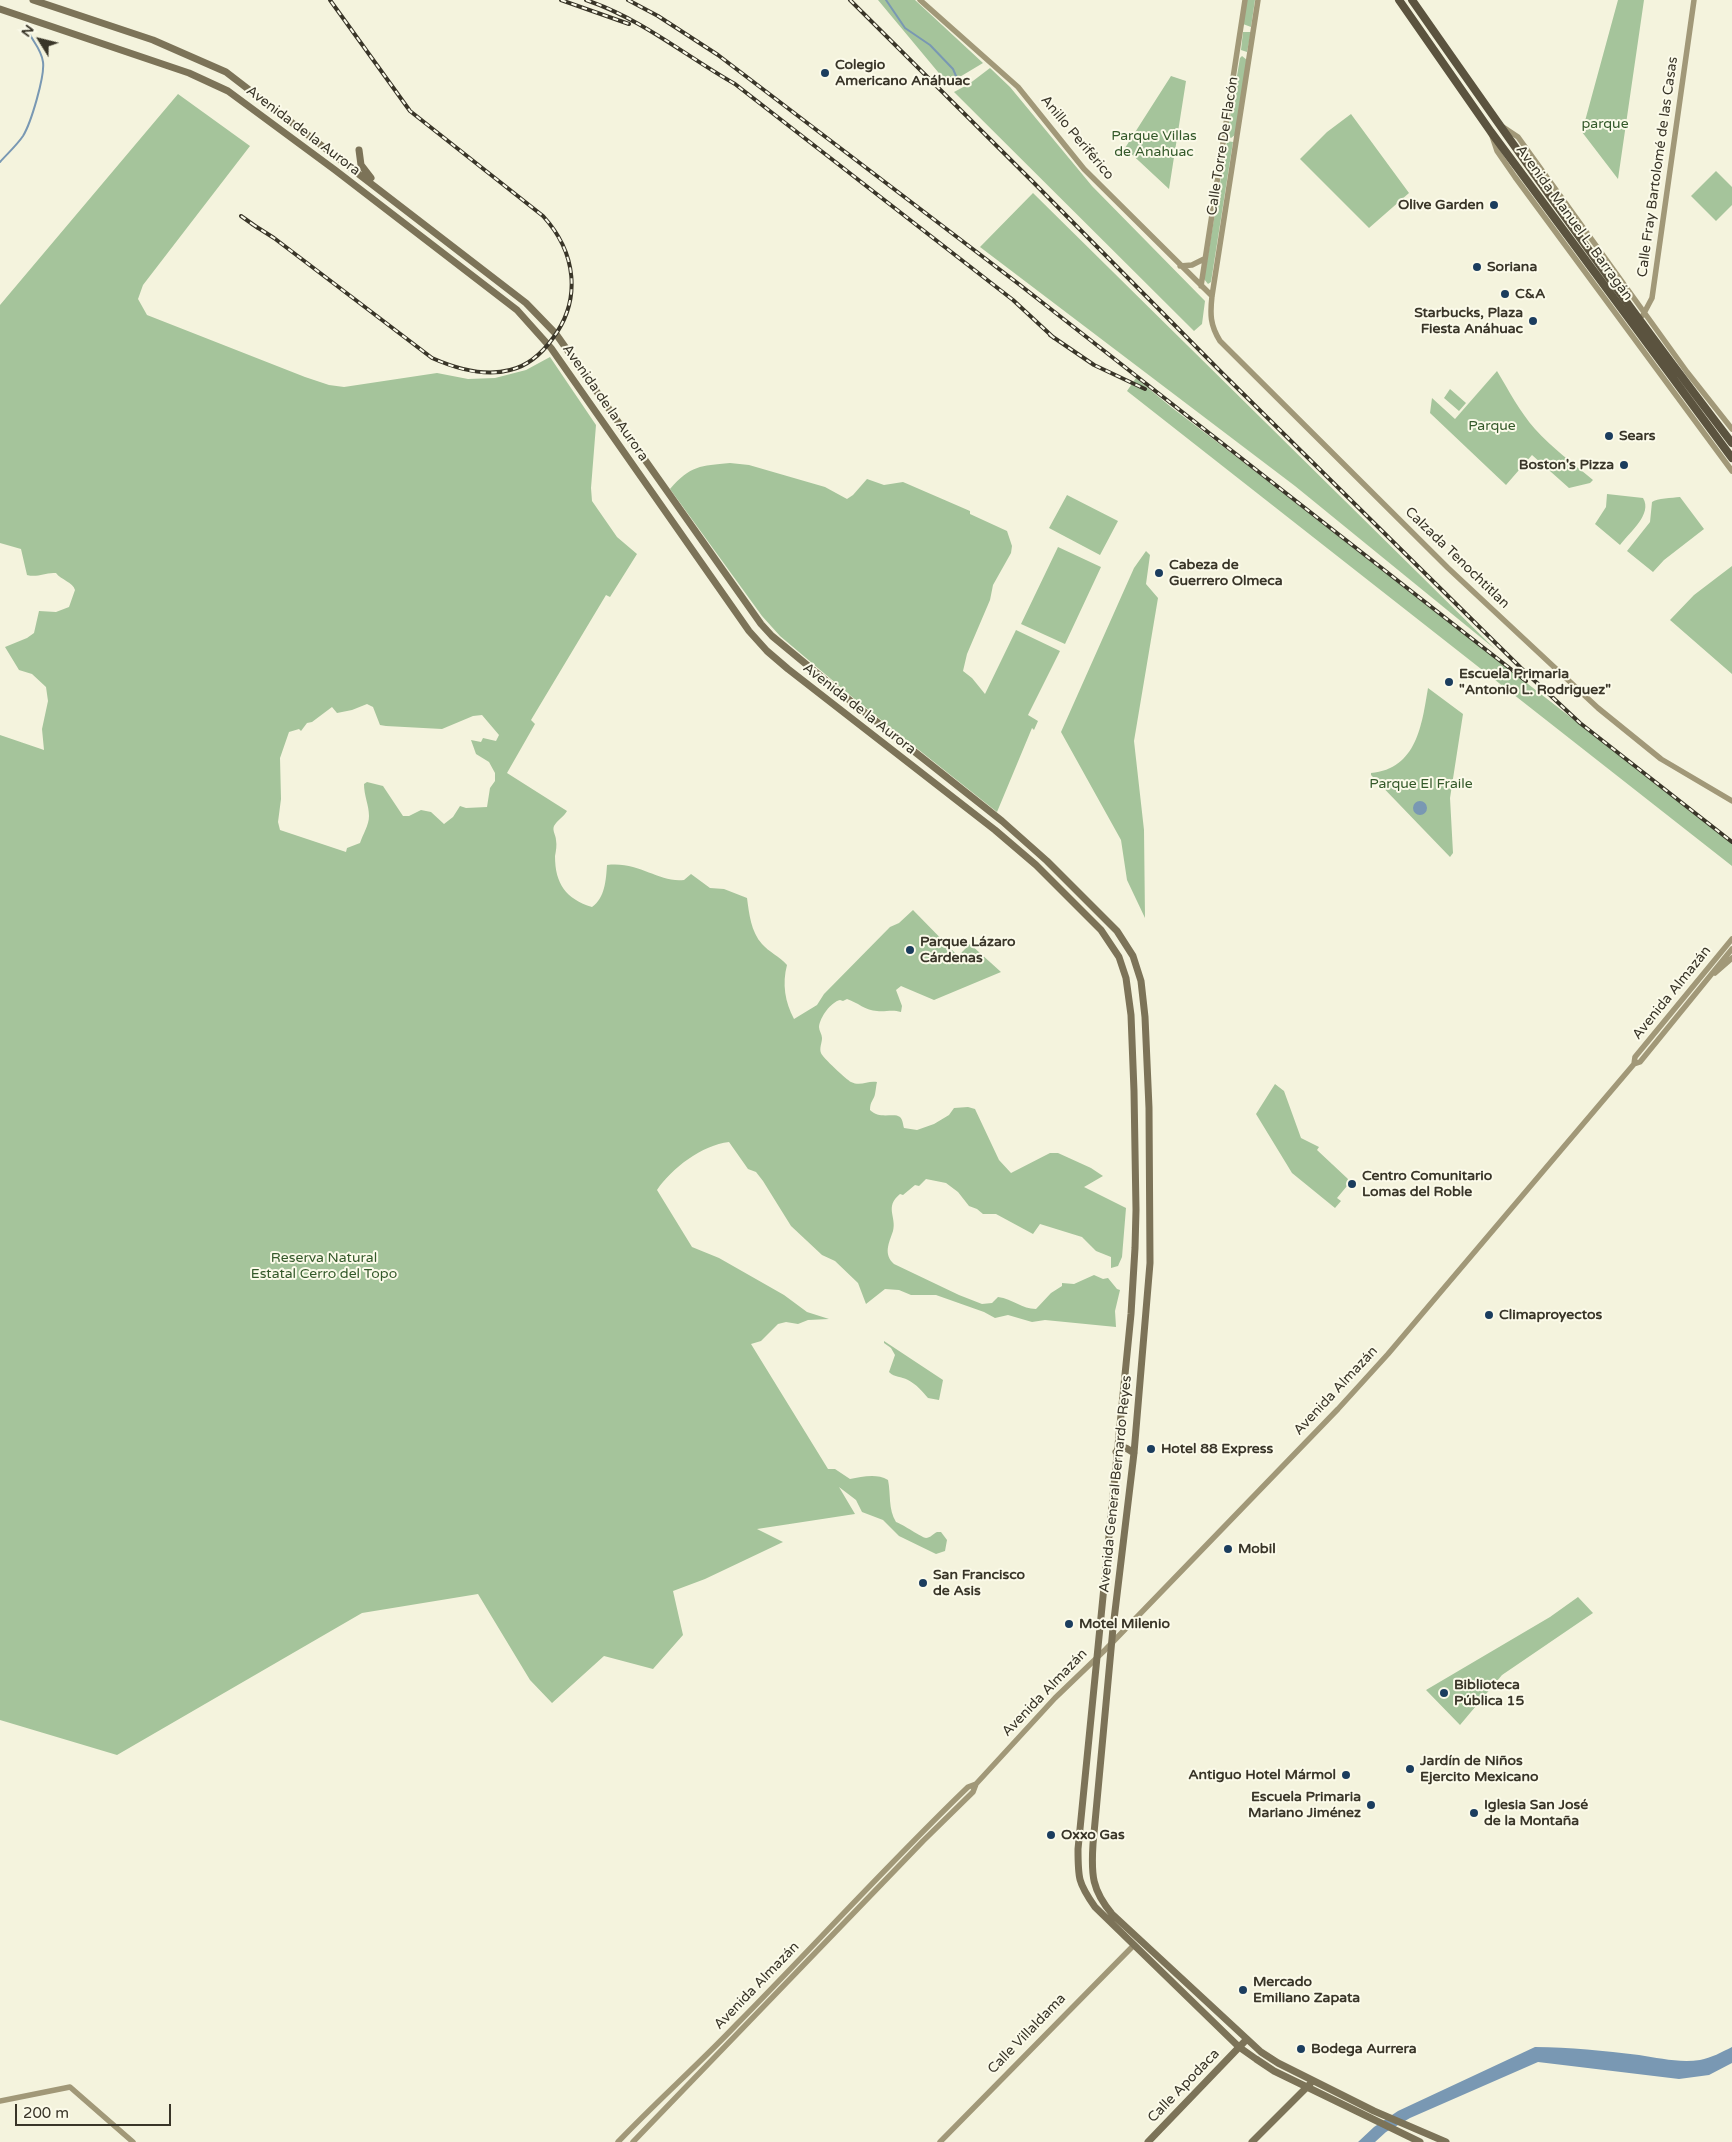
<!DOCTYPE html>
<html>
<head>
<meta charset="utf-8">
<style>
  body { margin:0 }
  #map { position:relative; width:1732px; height:2142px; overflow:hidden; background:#f4f3dd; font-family:"Varela Round",sans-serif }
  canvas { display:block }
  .north { position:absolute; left:15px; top:15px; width:50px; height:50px; -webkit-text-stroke:4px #fbfae9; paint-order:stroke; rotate:306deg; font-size:14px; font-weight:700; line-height:20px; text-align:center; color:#393528 }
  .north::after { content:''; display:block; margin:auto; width:18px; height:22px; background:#393528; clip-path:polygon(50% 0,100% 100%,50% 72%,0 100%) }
  .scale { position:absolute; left:15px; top:2104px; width:156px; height:22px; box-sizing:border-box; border:2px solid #393528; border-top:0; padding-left:6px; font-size:15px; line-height:18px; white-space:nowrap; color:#393528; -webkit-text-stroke:4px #fbfae9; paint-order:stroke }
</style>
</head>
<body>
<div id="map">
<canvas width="1732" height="2142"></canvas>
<div class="north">N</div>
<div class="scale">200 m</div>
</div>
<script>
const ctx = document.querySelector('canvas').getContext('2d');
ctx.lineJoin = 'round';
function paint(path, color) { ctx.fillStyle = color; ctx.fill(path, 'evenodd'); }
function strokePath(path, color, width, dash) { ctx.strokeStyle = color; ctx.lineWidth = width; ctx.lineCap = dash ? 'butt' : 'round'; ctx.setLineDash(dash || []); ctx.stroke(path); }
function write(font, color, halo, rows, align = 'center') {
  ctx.font = font + ' "Varela Round",sans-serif'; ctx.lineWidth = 4; ctx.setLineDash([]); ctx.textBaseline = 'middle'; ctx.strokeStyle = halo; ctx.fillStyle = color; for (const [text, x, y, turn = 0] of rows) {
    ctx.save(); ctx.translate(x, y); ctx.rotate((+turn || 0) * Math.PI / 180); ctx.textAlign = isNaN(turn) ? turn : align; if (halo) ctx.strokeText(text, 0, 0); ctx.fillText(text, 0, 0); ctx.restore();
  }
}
paint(new Path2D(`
  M878 0H915L983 63 948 84Z
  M1247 0H1255L1251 27 1243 24Z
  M1618 0H1644L1618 179 1582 132Z
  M1243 32H1251L1247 52 1241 50Z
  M1242 56 1247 60 1235 135 1231 138 1227 135 1240 58Z
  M990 68 1010 87 1092 186 1205 301 1202 324 1194 331 954 92 969 84Z
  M1171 76 1186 81 1169 189 1125 148Z
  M178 94 250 146 143 285 138 299 147 315 305 377 329 385 344 387 437 373 468 379 495 378 526 370 550 357 596 425 591 488 592 501 617 537 637 554 610 597 606 595 531 720 535 724 507 773 567 811C564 817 557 820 554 826 552 831 556 835 556 840 557 845 556 851 555 856 555 884 566 899 592 907 605 898 606 880 607 865 640 861 658 883 684 880L691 874 710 888 724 889 747 898C749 913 751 932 762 944 769 952 779 956 787 965 782 984 785 1002 794 1019L817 1005 824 994 890 927 899 923 913 910 958 956 970 944 1001 972 934 1000 901 986 896 990 902 1006 901 1012C892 1009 886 1012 877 1011 866 1011 857 1002 847 999L843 1001 840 1000C831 1002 820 1017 819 1027 819 1031 822 1034 822 1038 822 1043 819 1048 821 1053 822 1057 847 1080 851 1082 861 1087 868 1080 877 1082 876 1086 876 1089 875 1094 874 1100 870 1101 870 1110 880 1120 894 1112 900 1117 903 1120 903 1125 904 1128L917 1130 934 1124 949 1115 954 1108 968 1107 975 1109 999 1160 1011 1173 1050 1153H1058L1091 1168 1103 1176 1084 1187 1126 1208 1122 1257 1118 1266 1111 1268V1257L1096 1251 1082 1237 1040 1224 1033 1234 996 1214H983L977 1209 969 1206 958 1192 946 1183 926 1179 919 1186 915 1185 903 1195 900 1194C884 1207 897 1217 893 1231 889 1243 883 1254 894 1264L959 1295 982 1304 992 1303 998 1297C1013 1299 1022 1309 1036 1309L1051 1293 1062 1286V1283L1074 1284 1094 1275 1103 1279 1108 1278 1117 1289 1120 1290 1115 1311 1116 1327 1045 1320 1032 1322 1008 1315 995 1318 984 1312 936 1295H911L899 1290 885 1289 866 1304 858 1283 835 1261 822 1255 791 1226 763 1181 756 1172 748 1169 729 1142C702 1145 672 1168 657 1190L692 1247 719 1258 784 1295 807 1312 829 1319 808 1320 798 1324 786 1322 778 1324 761 1341 751 1344 828 1469H835L850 1479C862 1477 876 1473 888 1480 891 1494 888 1509 896 1522 902 1524 923 1538 926 1538 930 1538 933 1534 937 1532H941L947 1540 945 1551 936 1554 899 1536 883 1520 862 1512 856 1500 839 1487 855 1514 757 1529 783 1542 705 1579 673 1591 683 1635 653 1669 604 1656 552 1703 530 1680 478 1594 362 1613 117 1755 0 1720V735L44 750 42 729 48 701 46 687 32 674 19 670 5 647 27 638 34 633 39 611 56 612 69 607 75 590C73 582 61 580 56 573 45 572 38 578 27 575L21 549 0 543V305ZM367 704 373 707 380 725 386 726 442 729 473 716 482 715 499 735 496 741 483 738 481 742 471 740 476 754 489 762 495 773V781L490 788 487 807 466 808 460 806 453 817 444 824 431 812 421 810 409 816H403L383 786 367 782 364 784C364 796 369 805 369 816 369 825 363 834 360 843L347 848 346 852 280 830 278 822 281 799 280 758 289 732 299 729 301 731 307 723 312 722 332 707 337 713 352 710Z
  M1351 114 1409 193 1369 228 1300 159 1327 132Z
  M1227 141 1233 142 1211 282 1208 284 1204 279Z
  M1716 171 1732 187V205L1716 221 1691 196Z
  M1033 193 1495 649 1295 486 980 247Z
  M1497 371C1509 391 1520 412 1535 429 1552 448 1574 464 1593 480L1590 483 1569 488 1532 455 1506 485 1430 413 1432 398 1455 419Z
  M1136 378 1171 407 1238 458 1732 843V866L1127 391Z
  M1450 389 1466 403 1459 411 1444 398Z
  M730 463 749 465 825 487 847 499 853 495 867 479 884 485 903 482 970 511V514L1007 531 1012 546 1011 553 993 585 990 600 967 654 963 671 972 678 985 694 1016 630 1060 651 1028 715 1038 721 1034 730 1032 728 997 812 851 696 780 636 762 616 670 489C691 465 700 466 730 463Z
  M1607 494 1643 498C1653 514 1629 533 1620 545L1595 524 1606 507Z
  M1067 495 1118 521 1100 555 1049 528Z
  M1680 497 1704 529 1664 560 1653 572 1627 551 1650 522 1652 502C1657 498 1672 498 1680 497Z
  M1058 547 1101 567 1065 644 1021 624Z
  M1146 551 1150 555 1146 584 1158 598 1134 741 1144 830 1145 918 1127 880 1121 840 1061 732 1134 568Z
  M1732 566V674L1670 620 1694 595Z
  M1428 688 1463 714 1450 798 1453 853 1450 857 1371 775V773C1417 769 1422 724 1428 688Z
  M1275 1084 1284 1091 1301 1138 1319 1147 1317 1150 1348 1179 1347 1186 1337 1198 1341 1201 1335 1208 1292 1173 1256 1114Z
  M884 1341 943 1380 939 1400 928 1398C923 1392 916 1384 908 1380 901 1376 895 1378 889 1372L895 1355 891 1348 884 1343Z
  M1578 1597 1593 1613 1502 1675 1460 1725 1426 1690 1550 1617Z`), '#a5c49b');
paint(new Path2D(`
  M1413 808a7 7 0 1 1 14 0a7 7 0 1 1-14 0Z
  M1535 2047C1570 2047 1604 2051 1639 2055 1659 2058 1679 2063 1700 2060 1711 2058 1722 2052 1732 2047V2063L1709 2075 1679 2079 1538 2062 1410 2118 1386 2132 1375 2142H1358L1374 2127 1398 2111Z`), '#7998b3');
strokePath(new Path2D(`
  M886 0 905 28 930 45 953 69 956 76
  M0 162C7 154 17 145 23 136 31 123 45 76 43 62 41 46 28 38 26 24`), '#7998b3', 2);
strokePath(new Path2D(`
  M920 0 1018 87 1084 169 1212 296
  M1258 0 1212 296C1210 314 1210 325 1220 341L1448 568 1598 708 1661 759 1732 801
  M1503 127 1518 137 1687 372 1732 429
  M1492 136 1497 151 1515 177 1732 471
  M1180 266 1192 265 1204 259
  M1201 286 1245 0
  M1643 315 1652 298 1694 0
  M1715 973 1732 958
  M1634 1064 1640 1062 1732 949
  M0 2101 70 2087 133 2142
  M618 2142C656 2102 698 2065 736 2025 814 1946 888 1864 968 1787L976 1784
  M633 2142 923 1841 973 1792 976 1784 1055 1698 1106 1649 1338 1409 1388 1354 1634 1064 1635 1057 1732 939
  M940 2142 1134 1945`), '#a19878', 5.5);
strokePath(new Path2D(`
  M33 0 153 40 226 72 526 303 556 334 761 624 772 636 853 703 1002 821 1047 861 1117 931 1133 956 1141 981 1145 1017 1149 1108 1150 1263 1134 1453 1113 1628 1093 1844C1091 1875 1092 1890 1112 1914L1261 2052 1278 2063 1374 2111 1446 2142
  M0 9 189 73 228 91 335 170 517 310 551 348 749 631 767 651 788 669 995 830 1036 865 1101 930 1119 957 1126 978 1131 1015 1134 1091 1136 1210 1135 1248 1131 1314 1078 1849C1078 1878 1078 1883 1095 1907L1239 2047 1256 2059 1274 2071 1420 2142
  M359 150 361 165 371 178
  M1116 1452 1126 1448 1134 1453
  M1148 2142 1246 2040
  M1252 2142 1310 2084`), '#7c7358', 7);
strokePath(new Path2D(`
  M1399 0 1491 132 1732 458
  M1412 0C1516 149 1621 298 1732 443`), '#5b533f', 8);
const rail = new Path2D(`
  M561 0 629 24
  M586 0C642 19 684 55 735 84L1013 300 1054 338
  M628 0 658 16 718 55 1020 285 1526 681
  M850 0 1033 182 1222 373 1521 668 1580 723 1732 842
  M241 216 258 228
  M252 224 274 238 432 358C457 369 484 377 510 370 528 366 543 352 553 338 582 299 576 252 543 216L410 111 330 0
  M1050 335 1094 365 1145 389`);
strokePath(rail, '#393528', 4);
strokePath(rail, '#fbfae9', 2, [5.5]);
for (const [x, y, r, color] of [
  [825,73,5,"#1b3d5e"],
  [1494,205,5,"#1b3d5e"],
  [1477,267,5,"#1b3d5e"],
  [1505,294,5,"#1b3d5e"],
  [1533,321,5,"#1b3d5e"],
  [1609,436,5,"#1b3d5e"],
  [1624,465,5,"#1b3d5e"],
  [1159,573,5,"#1b3d5e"],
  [1449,682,5,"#1b3d5e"],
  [910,950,5,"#1b3d5e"],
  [1352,1184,5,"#1b3d5e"],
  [1489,1315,5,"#1b3d5e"],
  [1151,1449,5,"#1b3d5e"],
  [1228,1549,5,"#1b3d5e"],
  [923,1583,5,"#1b3d5e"],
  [1069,1624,5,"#1b3d5e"],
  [1444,1693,5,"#1b3d5e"],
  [1410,1769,5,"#1b3d5e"],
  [1346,1775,5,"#1b3d5e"],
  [1371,1805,5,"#1b3d5e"],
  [1474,1813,5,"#1b3d5e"],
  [1051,1835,5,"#1b3d5e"],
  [1243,1990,5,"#1b3d5e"],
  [1301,2049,5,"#1b3d5e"]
]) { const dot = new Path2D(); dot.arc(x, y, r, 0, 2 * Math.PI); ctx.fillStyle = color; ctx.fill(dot); strokePath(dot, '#fbfae9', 2); }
write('bold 14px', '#393528', '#fbfae9', [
  ["Colegio",835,65],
  ["Americano Anáhuac",835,81],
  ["Olive Garden",1484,205,"right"],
  ["Soriana",1487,267],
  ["C&A",1515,294],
  ["Starbucks, Plaza",1523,313,"right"],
  ["Fiesta Anáhuac",1523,329,"right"],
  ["Sears",1619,436],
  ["Boston's Pizza",1614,465,"right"],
  ["Cabeza de",1169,565],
  ["Guerrero Olmeca",1169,581],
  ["Escuela Primaria",1459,674],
  ["\"Antonio L. Rodriguez\"",1459,690],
  ["Parque Lázaro",920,942],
  ["Cárdenas",920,958],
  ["Centro Comunitario",1362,1176],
  ["Lomas del Roble",1362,1192],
  ["Climaproyectos",1499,1315],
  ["Hotel 88 Express",1161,1449],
  ["Mobil",1238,1549],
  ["San Francisco",933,1575],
  ["de Asis",933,1591],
  ["Motel Milenio",1079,1624],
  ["Biblioteca",1454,1685],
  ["Pública 15",1454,1701],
  ["Jardín de Niños",1420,1761],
  ["Ejercito Mexicano",1420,1777],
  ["Antiguo Hotel Mármol",1336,1775,"right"],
  ["Escuela Primaria",1361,1797,"right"],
  ["Mariano Jiménez",1361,1813,"right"],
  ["Iglesia San José",1484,1805],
  ["de la Montaña",1484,1821],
  ["Oxxo Gas",1061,1835],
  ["Mercado",1253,1982],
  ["Emiliano Zapata",1253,1998],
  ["Bodega Aurrera",1311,2049]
], 'left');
write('14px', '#34592a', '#fbfae9', [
  ["parque",1605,124],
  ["Parque Villas",1154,136],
  ["de Anahuac",1154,152],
  ["Parque",1492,426],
  ["Parque El Fraile",1421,784],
  ["Reserva Natural",324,1258],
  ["Estatal Cerro del Topo",324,1274]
]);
write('14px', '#393528', '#fbfae9', [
  ["Avenida de la Aurora",303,131,37],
  ["Anillo Periférico",1077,138,50],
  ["Calle Torre De Flacón",1223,146,-81],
  ["Calle Fray Bartolomé de las Casas",1658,167,-82],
  ["Avenida Manuel L. Barragán",1574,223,54],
  ["Avenida de la Aurora",605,403,55],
  ["Calzada Tenochtitlan",1457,558,44],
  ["Avenida de la Aurora",859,709,38],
  ["Avenida Almazán",1672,993,-51],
  ["Avenida Almazán",1336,1391,-47],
  ["Avenida General Bernardo Reyes",1116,1484,-84],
  ["Avenida Almazán",1045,1693,-46],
  ["Avenida Almazán",757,1986,-46],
  ["Calle Villaldama",1027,2034,-46],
  ["Calle Apodaca",1184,2086,-46]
]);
</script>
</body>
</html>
